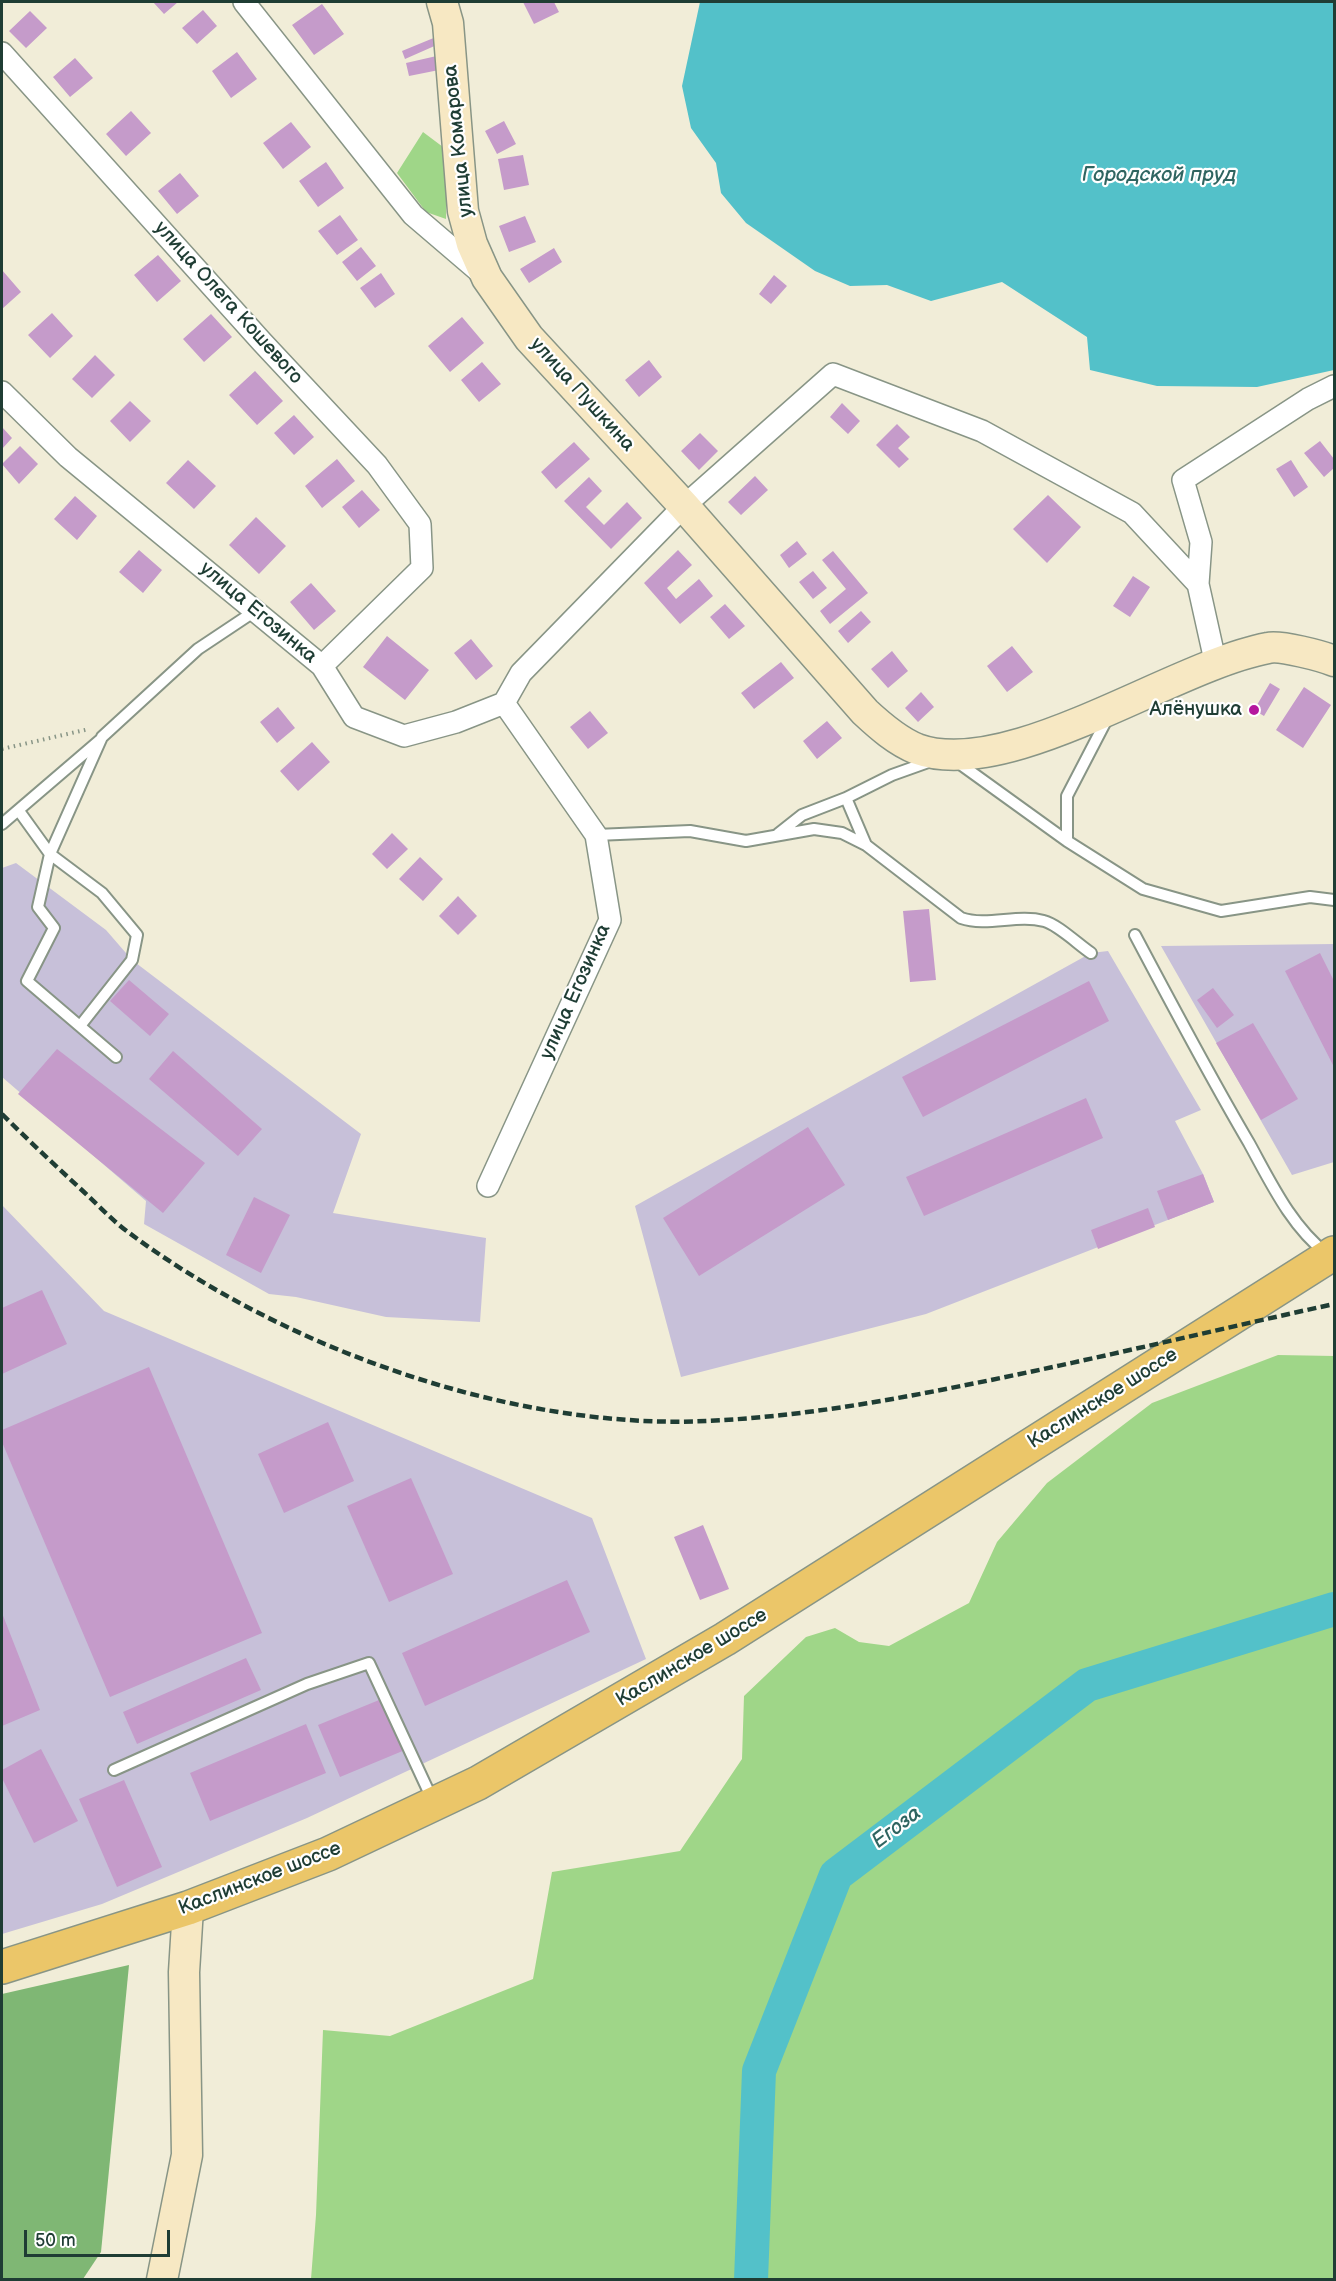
<!DOCTYPE html>
<html>
<head>
<meta charset="utf-8">
<style>
  body { margin:0 }
  #map { position:relative; width:1336px; height:2281px; overflow:hidden; background:#f1edd8; font-family:"Balsamiq Sans",sans-serif }
  canvas { display:block }
  .frame { position:absolute; inset:0; border:3px solid #1f3d34; pointer-events:none }
  .scale { position:absolute; left:24px; top:2230px; width:146px; height:27px; box-sizing:border-box; border:3px solid #1f3d34; border-top:0; padding-left:8px; font-size:18px; line-height:21px; white-space:nowrap; color:#1f3d34; -webkit-text-stroke:4px #fff; paint-order:stroke }
</style>
</head>
<body>
<div id="map">
<canvas width="1336" height="2281"></canvas>
<div class="frame"></div>
<div class="scale">50 m</div>
</div>
<script>
const ctx = document.querySelector('canvas').getContext('2d');
ctx.lineJoin = 'round';
function paint(path, color) { ctx.fillStyle = color; ctx.fill(path, 'evenodd'); }
function strokePath(path, color, width, dash) { ctx.strokeStyle = color; ctx.lineWidth = width; ctx.lineCap = dash ? 'butt' : 'round'; ctx.setLineDash(dash || []); ctx.stroke(path); }
function write(font, color, halo, rows, align = 'center') {
  ctx.font = font + ' "Balsamiq Sans",sans-serif'; ctx.lineWidth = 4.5; ctx.setLineDash([]); ctx.textBaseline = 'middle'; ctx.strokeStyle = halo; ctx.fillStyle = color; for (const [text, x, y, turn = 0] of rows) {
    ctx.save(); ctx.translate(x, y); ctx.rotate((+turn || 0) * Math.PI / 180); ctx.textAlign = isNaN(turn) ? turn : align; if (halo) ctx.strokeText(text, 0, 0); ctx.fillText(text, 0, 0); ctx.restore();
  }
}
paint(new Path2D(`
  M16 863 106 930 132 960 361 1134 333 1213 486 1238 480 1322 386 1317 296 1297 269 1294 144 1224 146 1201 2 1077V868Z
  M1334 944V1162L1292 1175 1161 946Z
  M1108 951 1201 1110 1175 1121 1203 1174 1214 1202 926 1314 681 1377 635 1206 1091 953Z
  M2 1205 104 1311 592 1518 646 1659 307 1818 102 1904 2 1934Z`), '#c7c0d9');
paint(new Path2D(`
  M423 132 447 150 446 219 426 212 397 173Z
  M1278 1355 1334 1356V2279H311L316 2215 323 2030 390 2036 533 1979 552 1872 680 1851 742 1759 744 1696 806 1637 835 1628 859 1642 889 1646 969 1603 997 1542 1047 1483 1152 1403Z`), '#9fd688');
paint(new Path2D(`
  M129 1965 101 2252 83 2279H2V1994Z`), '#7fb774');
paint(new Path2D(`
  M700 2H1334V370L1257 387 1157 386 1090 370 1087 337 1002 282 931 301 887 285 850 286 815 271 746 223 721 193 716 163 691 128 682 86Z`), '#53c1c9');
strokePath(new Path2D(`
  M751 2280 759 2071 836 1875 1087 1685 1334 1609`), '#53c1c9', 34);
paint(new Path2D(`
  M153 2H178L164 14Z
  M523 2H554L559 12 534 24Z
  M322 4 344 34 314 55 292 25Z
  M203 10 217 26 197 44 182 28Z
  M30 11 47 28 26 48 9 31Z
  M436 37 439 44 405 59 402 51Z
  M237 52 257 79 231 98 212 71Z
  M441 55 444 69 409 76 406 63Z
  M75 58 93 78 70 97 53 77Z
  M131 111 151 133 126 156 106 134Z
  M504 121 516 144 497 154 485 131Z
  M291 122 311 147 283 169 263 143Z
  M523 155 529 185 504 190 498 159Z
  M326 162 344 188 318 207 299 181Z
  M180 173 199 196 177 214 158 191Z
  M340 215 358 240 337 255 318 231Z
  M525 216 536 242 509 252 499 226Z
  M361 247 376 266 357 281 342 262Z
  M554 248 562 262 529 283 520 269Z
  M158 255 181 281 157 302 134 275Z
  M2 270 21 292 2 309Z
  M381 273 395 294 375 308 360 288Z
  M774 275 787 286 771 304 759 294Z
  M52 313 73 336 50 358 28 335Z
  M211 314 232 337 204 362 183 339Z
  M462 317 484 343 450 372 428 346Z
  M95 355 115 375 92 398 72 379Z
  M649 360 662 377 639 397 625 380Z
  M482 362 501 384 479 402 461 380Z
  M255 371 283 401 257 425 229 395Z
  M130 401 151 421 130 442 110 421Z
  M842 403 860 421 848 434 830 417Z
  M294 415 314 437 294 455 274 433Z
  M897 424 910 437 898 448 909 459 899 468 876 445Z
  M2 427 12 438 2 449Z
  M700 433 718 451 699 470 681 451Z
  M1320 441 1334 459V468L1324 477 1304 453Z
  M574 442 590 459 556 489 541 472Z
  M20 446 38 464 19 484 2 464Z
  M337 459 355 481 322 508 305 486Z
  M188 460 216 486 194 509 166 483Z
  M1291 460 1308 487 1294 497 1276 469Z
  M755 476 768 490 741 515 728 502Z
  M589 477 602 491 586 507 604 525 627 502 642 518 611 549 564 501Z
  M362 490 380 510 359 528 342 507Z
  M1048 495 1081 527 1047 563 1013 529Z
  M75 496 97 516 77 540 54 519Z
  M256 517 286 546 259 574 229 545Z
  M797 541 807 554 789 568 780 555Z
  M139 550 162 570 143 593 119 572Z
  M678 550 692 565 667 588 676 599 699 579 713 596 680 624 644 583Z
  M833 551 868 593 830 624 820 611 846 589 822 560Z
  M813 571 827 588 813 599 799 582Z
  M1133 576 1150 587 1130 617 1113 606Z
  M311 583 336 611 314 630 290 602Z
  M725 604 745 626 729 639 710 617Z
  M861 611 871 622 848 643 838 631Z
  M387 636 429 670 405 700 363 667Z
  M471 639 493 666 476 680 454 653Z
  M1012 646 1033 672 1007 692 987 666Z
  M892 651 908 671 888 688 871 669Z
  M781 662 794 678 754 709 741 693Z
  M1270 683 1280 689 1264 716 1254 710Z
  M1304 687 1331 705 1303 748 1276 730Z
  M921 692 934 707 918 722 905 708Z
  M278 707 295 728 277 743 260 722Z
  M590 711 608 733 588 749 570 727Z
  M827 721 842 738 817 759 803 741Z
  M312 742 330 762 298 791 280 771Z
  M392 833 408 849 387 869 372 854Z
  M420 857 443 879 423 901 399 879Z
  M458 896 477 916 458 935 439 916Z
  M929 909 936 980 910 982 903 911Z
  M1320 953 1334 981V1067L1285 971Z
  M129 980 169 1014 150 1036 110 1001Z
  M1089 981 1109 1021 923 1117 902 1077Z
  M1213 988 1234 1015 1217 1028 1197 1000Z
  M1253 1023 1298 1099 1261 1120 1216 1043Z
  M57 1049 205 1163 163 1213 18 1094Z
  M173 1051 262 1129 238 1156 149 1079Z
  M1086 1098 1103 1138 924 1216 906 1177Z
  M808 1127 845 1185 699 1276 663 1218Z
  M1203 1174 1214 1202 1168 1220 1157 1191Z
  M254 1197 290 1215 261 1273 226 1255Z
  M1148 1208 1155 1227 1098 1249 1091 1230Z
  M42 1290 67 1344 2 1374V1308Z
  M149 1367 262 1633 110 1697 2 1442V1430Z
  M328 1422 354 1481 284 1513 258 1454Z
  M411 1478 453 1574 389 1602 347 1506Z
  M703 1525 729 1589 700 1600 674 1537Z
  M567 1580 590 1632 425 1706 402 1653Z
  M2 1613 40 1710 2 1726Z
  M246 1658 261 1690 137 1744 123 1712Z
  M384 1698 405 1750 340 1777 318 1725Z
  M306 1724 326 1773 210 1821 190 1773Z
  M41 1749 78 1821 34 1843 2 1778V1770Z
  M124 1780 162 1867 117 1887 79 1799Z`), '#c59bca');
const lane = new Path2D(`
  M956 761 1067 841 1143 889 1221 911 1310 897 1334 900
  M19 811 50 854 102 893 137 935 132 960 80 1026
  M2 824 100 740
  M778 834 802 815 846 798
  M596 835 690 831 746 841 814 829 842 833 866 845 961 918C987 927 1017 914 1044 921 1057 924 1079 945 1091 953
  M1067 841V796L1107 719
  M866 845 846 798 892 775 934 760
  M1135 935C1172 1005 1209 1075 1249 1143 1271 1183 1291 1226 1327 1254
  M116 1057 27 981 54 928 38 907 50 854 102 737 198 649 255 611
  M114 1770 307 1684 369 1663 433 1801`);
const street = new Path2D(`
  M244 2 413 215 482 274
  M2 53 262 342 377 465 420 524 422 568 322 666
  M2 392 68 457 322 666 354 717 404 736 456 722 504 703 596 835 610 920 488 1186
  M1198 584 1216 665
  M504 703 521 673 684 506 833 374 982 431 1132 513 1198 584 1201 542 1183 480 1308 399 1334 386`);
const secondary = new Path2D(`
  M442 2 448 23 463 211 472 244 487 278 529 338 684 506 865 712C880 726 897 741 917 749 1009 782 1172 666 1268 648 1280 645 1322 656 1334 661
  M162 2280 187 2155 184 1972 188 1908`);
const primary = new Path2D(`
  M2 1967 188 1908 328 1854 478 1783 725 1639 1334 1253`);
strokePath(lane, '#889586', 14);
strokePath(street, '#889586', 24);
strokePath(secondary, '#889586', 33);
strokePath(primary, '#889586', 36);
strokePath(new Path2D(`
  M2 749 89 729`), '#889586', 4, [1.5, 4.5]);
strokePath(lane, '#fff', 10);
strokePath(street, '#fff', 21);
strokePath(secondary, '#f7e8c3', 30);
strokePath(primary, '#ebc669', 33);
strokePath(new Path2D(`
  M2 1114C29 1141 57 1167 85 1193 99 1206 113 1221 128 1232 283 1348 511 1430 706 1421 797 1417 887 1401 976 1383 1096 1359 1215 1330 1334 1304`), '#1f3d34', 4.5, [9, 4.5]);
for (const [x, y, r, color] of [
  [1254,710,6,"#b5179e"]
]) { const dot = new Path2D(); dot.arc(x, y, r, 0, 2 * Math.PI); ctx.fillStyle = color; ctx.fill(dot); strokePath(dot, '#fff', 2); }
write('20px', '#1f3d34', '#fff', [
  ["улица Комарова",459,141,-96],
  ["улица Олега Кошевого",228,303,48],
  ["улица Пушкина",582,395,48],
  ["улица Егозинка",258,613,40],
  ["улица Егозинка",576,992,-66],
  ["Каслинское шоссе",1103,1399,-32],
  ["Каслинское шоссе",692,1658,-31],
  ["Каслинское шоссе",260,1879,-21]
]);
write('20px', '#1f3d34', '#fff', [
  ["Алёнушка",1242,710]
], 'right');
write('italic 21px', '#2f6561', '#fff', [
  ["Городской пруд",1159,176],
  ["Егоза",897,1828,-37]
]);
</script>
</body>
</html>
